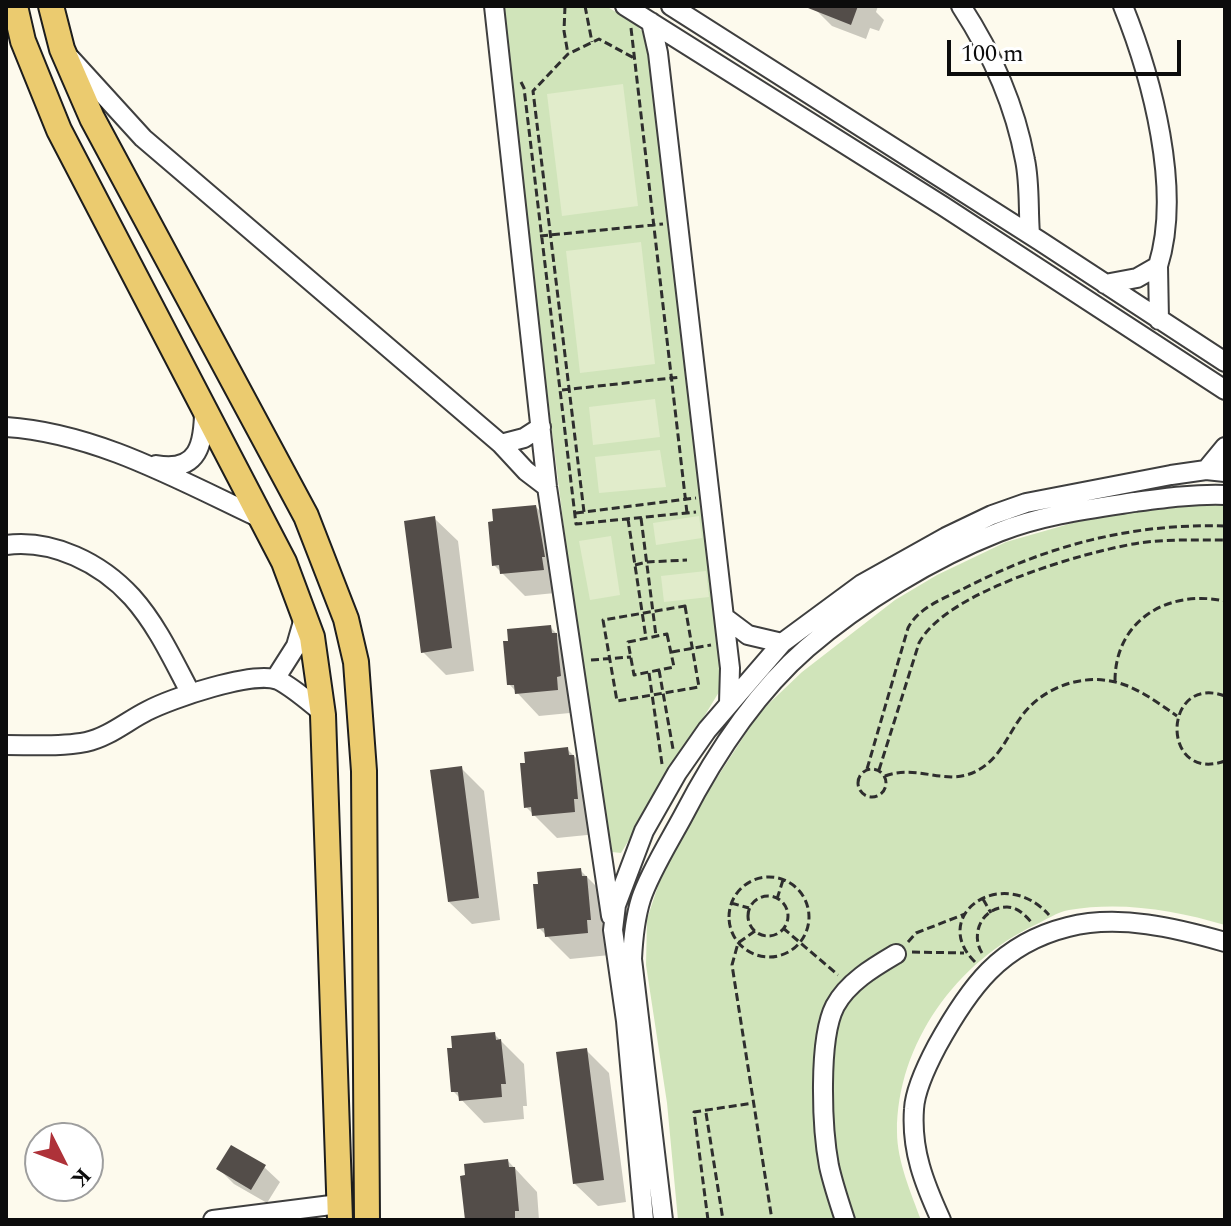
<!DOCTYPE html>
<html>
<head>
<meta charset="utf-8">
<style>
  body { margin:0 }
  #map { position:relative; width:1231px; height:1226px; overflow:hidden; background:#fdfaed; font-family:Spectral,serif }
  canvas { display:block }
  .frame { position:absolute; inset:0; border:8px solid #0c0c0c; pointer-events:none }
  .north { position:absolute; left:24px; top:1122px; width:80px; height:80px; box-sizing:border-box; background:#fff; border:2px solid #9e9e9e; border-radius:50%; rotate:132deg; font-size:22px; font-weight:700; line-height:32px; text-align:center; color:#0c0c0c }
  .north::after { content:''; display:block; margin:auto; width:28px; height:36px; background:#ae3239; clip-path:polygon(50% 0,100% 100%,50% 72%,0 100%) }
  .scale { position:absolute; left:947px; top:40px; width:234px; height:36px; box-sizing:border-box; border:4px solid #0c0c0c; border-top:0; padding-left:10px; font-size:24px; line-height:28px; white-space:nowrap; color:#0c0c0c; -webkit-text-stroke:6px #fff; paint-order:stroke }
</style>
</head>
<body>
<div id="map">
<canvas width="1231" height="1226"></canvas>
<div class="frame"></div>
<div class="north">K</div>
<div class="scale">100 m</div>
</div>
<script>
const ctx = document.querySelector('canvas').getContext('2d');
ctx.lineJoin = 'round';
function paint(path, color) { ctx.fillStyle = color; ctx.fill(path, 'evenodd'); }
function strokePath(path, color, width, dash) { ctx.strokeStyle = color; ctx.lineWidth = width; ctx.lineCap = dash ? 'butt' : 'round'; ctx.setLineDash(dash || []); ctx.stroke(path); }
paint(new Path2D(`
  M503 6H606L634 23 647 36 654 53 725 669 719 692 621 853 612 852 576 627 504 40Z
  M1204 504 1225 505V925C1175 910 1121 901 1069 910 1057 912 1046 920 1035 925 957 962 897 1043 897 1132 897 1161 911 1193 921 1220H678L667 1103 646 965 647 919 662 874 681 833 759 713 802 672 895 600 937 575 1006 542 1076 522 1134 510Z`), '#d0e4ba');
paint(new Path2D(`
  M623 84 638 206 562 216 547 94Z
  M641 242 655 364 580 373 566 251Z
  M655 399 660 437 593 445 589 407Z
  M660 450 666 487 599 493 595 457Z
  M699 516 702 538 656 545 653 523Z
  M611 536 620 595 590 600 579 541Z
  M706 571 709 597 664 602 661 576Z`), '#e1eccb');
paint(new Path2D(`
  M819 6H878L876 12 884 20 879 31 870 28 866 39 832 26 817 11Z
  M536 507 559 530 565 592 525 596 494 565Z
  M435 519 458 541 474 671 446 675 423 652Z
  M550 627 573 650 580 712 539 716 509 684Z
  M567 749 590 772 597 834 557 838 526 807Z
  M461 768 484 791 500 920 472 924 449 902Z
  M580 870 603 893 610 955 570 959 539 928Z
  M494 1034 524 1064 527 1106H523L524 1119 484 1123 453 1091Z
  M586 1050 609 1073 626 1202 598 1206 575 1184Z
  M508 1161 537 1192 539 1220H468Z
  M264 1167 280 1182 267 1203 234 1184 219 1169Z`), '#0003');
paint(new Path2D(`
  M803 6H858L851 25Z
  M536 505 545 557H542L544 570 500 574 499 565 492 566 488 522 493 521 492 509Z
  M435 516 452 648 421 653 404 521Z
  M551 625 552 633H557V638L561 676 557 677 558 690 515 694 514 685H507L503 641H508L507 629Z
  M568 747 569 755H574L578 799H574L575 812 532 816 531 807 524 808 520 763H525L524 752Z
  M462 766 479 898 448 902 430 770Z
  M581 868 582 876H587L591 920H587L588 933 545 937 544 928 537 929 533 884H538L537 872Z
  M495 1032 496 1040 501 1039 506 1084H501L502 1097 459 1101 458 1092H451L447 1048H452L451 1036Z
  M587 1048 604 1180 573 1184 556 1052Z
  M231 1145 266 1165 251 1190 216 1169Z
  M508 1159 509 1167H515L519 1211H515V1220H465L460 1176 465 1175 464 1164Z`), '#534d49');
const minor = new Path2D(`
  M494 6 547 487 611 916
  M625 6 943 206 1225 390
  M671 6 1040 241 1225 362
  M961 6C991 52 1015 106 1025 160 1030 184 1028 210 1030 234
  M1123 6C1152 78 1182 190 1158 266
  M651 22 658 53 727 643 730 668 729 703
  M71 59 143 138 501 444 526 471 547 487
  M1105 284 1137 278 1158 266 1159 320
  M6 427C97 433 181 481 262 519
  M501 444 524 438 541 427
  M156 465C199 473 204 443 204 409
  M1206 470 1225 447
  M6 545C53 539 101 563 132 597 157 625 173 660 190 692
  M724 617 748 635 782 643
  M275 679 296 646 304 618
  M6 745C32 745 61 747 86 742 109 737 127 721 147 711 170 699 254 670 278 680 294 688 309 702 323 713
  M213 1220 339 1204
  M644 1220 626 1021 613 930 616 905 644 831 677 773 707 730 782 643 862 584 946 537 992 515 1026 503 1171 475 1206 470 1225 472
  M663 1220 632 959C633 939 635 918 641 899 649 874 669 842 682 818 714 756 754 694 807 648 860 602 933 558 999 532 1042 515 1089 509 1135 502 1165 498 1194 494 1225 495
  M845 1220C839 1202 833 1184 829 1166 822 1129 818 1039 835 1006 848 982 874 967 896 954
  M941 1220C924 1183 911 1150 914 1109 915 1089 928 1063 937 1046 969 988 1000 944 1068 927 1119 914 1176 928 1225 942`);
const major = new Path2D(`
  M15 6 23 41 59 130 284 562 312 637 323 715 340 1220
  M51 6 62 49 92 118 306 516 346 619 356 662 364 771 367 1220`);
strokePath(minor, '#3f3f3f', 22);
strokePath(major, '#1d1d1d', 28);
strokePath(new Path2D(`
  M565 6 564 31 568 54
  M585 6 592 42
  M631 28 687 513
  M521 82 524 88 576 524 696 512
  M540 236 663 224
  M562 390 681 377
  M584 512 533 91 568 54 599 39 634 58
  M576 513 696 498
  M641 518 656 636
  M628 519 646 638
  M635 565 647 562 687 560
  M685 606 699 687 617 701 603 620Z
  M667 634 674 667 634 675 628 642Z
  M672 652 711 645
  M591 660 631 657
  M659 670 673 749
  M649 673 662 764
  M1115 681C1115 620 1168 589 1225 601
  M1225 696C1162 673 1160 784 1225 761
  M858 783a14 14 0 1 1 28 0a14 14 0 1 1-28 0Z
  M867 769 908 628C918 608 944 598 963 589 1046 546 1131 523 1225 526
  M879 770 919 643C945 592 1083 552 1139 543 1167 539 1196 540 1225 540
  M885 776C919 763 948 789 980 769 1001 756 1008 735 1021 717 1044 685 1088 671 1125 685 1144 692 1161 705 1177 716
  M729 917a40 40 0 1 1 80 0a40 40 0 1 1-80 0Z
  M748 916a20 20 0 1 1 40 0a20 20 0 1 1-40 0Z
  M777 899 783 880
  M983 899 991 913
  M731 903 749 908
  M783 928 838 975
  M755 931 738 943 732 965 772 1220
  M908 942 916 933 965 914
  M912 952 964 953
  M982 953C970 934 982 907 1007 907 1018 907 1026 916 1033 924
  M975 962C928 916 1002 863 1049 915
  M706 1113 723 1220
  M708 1220 694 1112 753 1103`), '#2e2e2e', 3, [8, 4]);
strokePath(minor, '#fff', 18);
strokePath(major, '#ebcb6f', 24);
</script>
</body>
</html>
